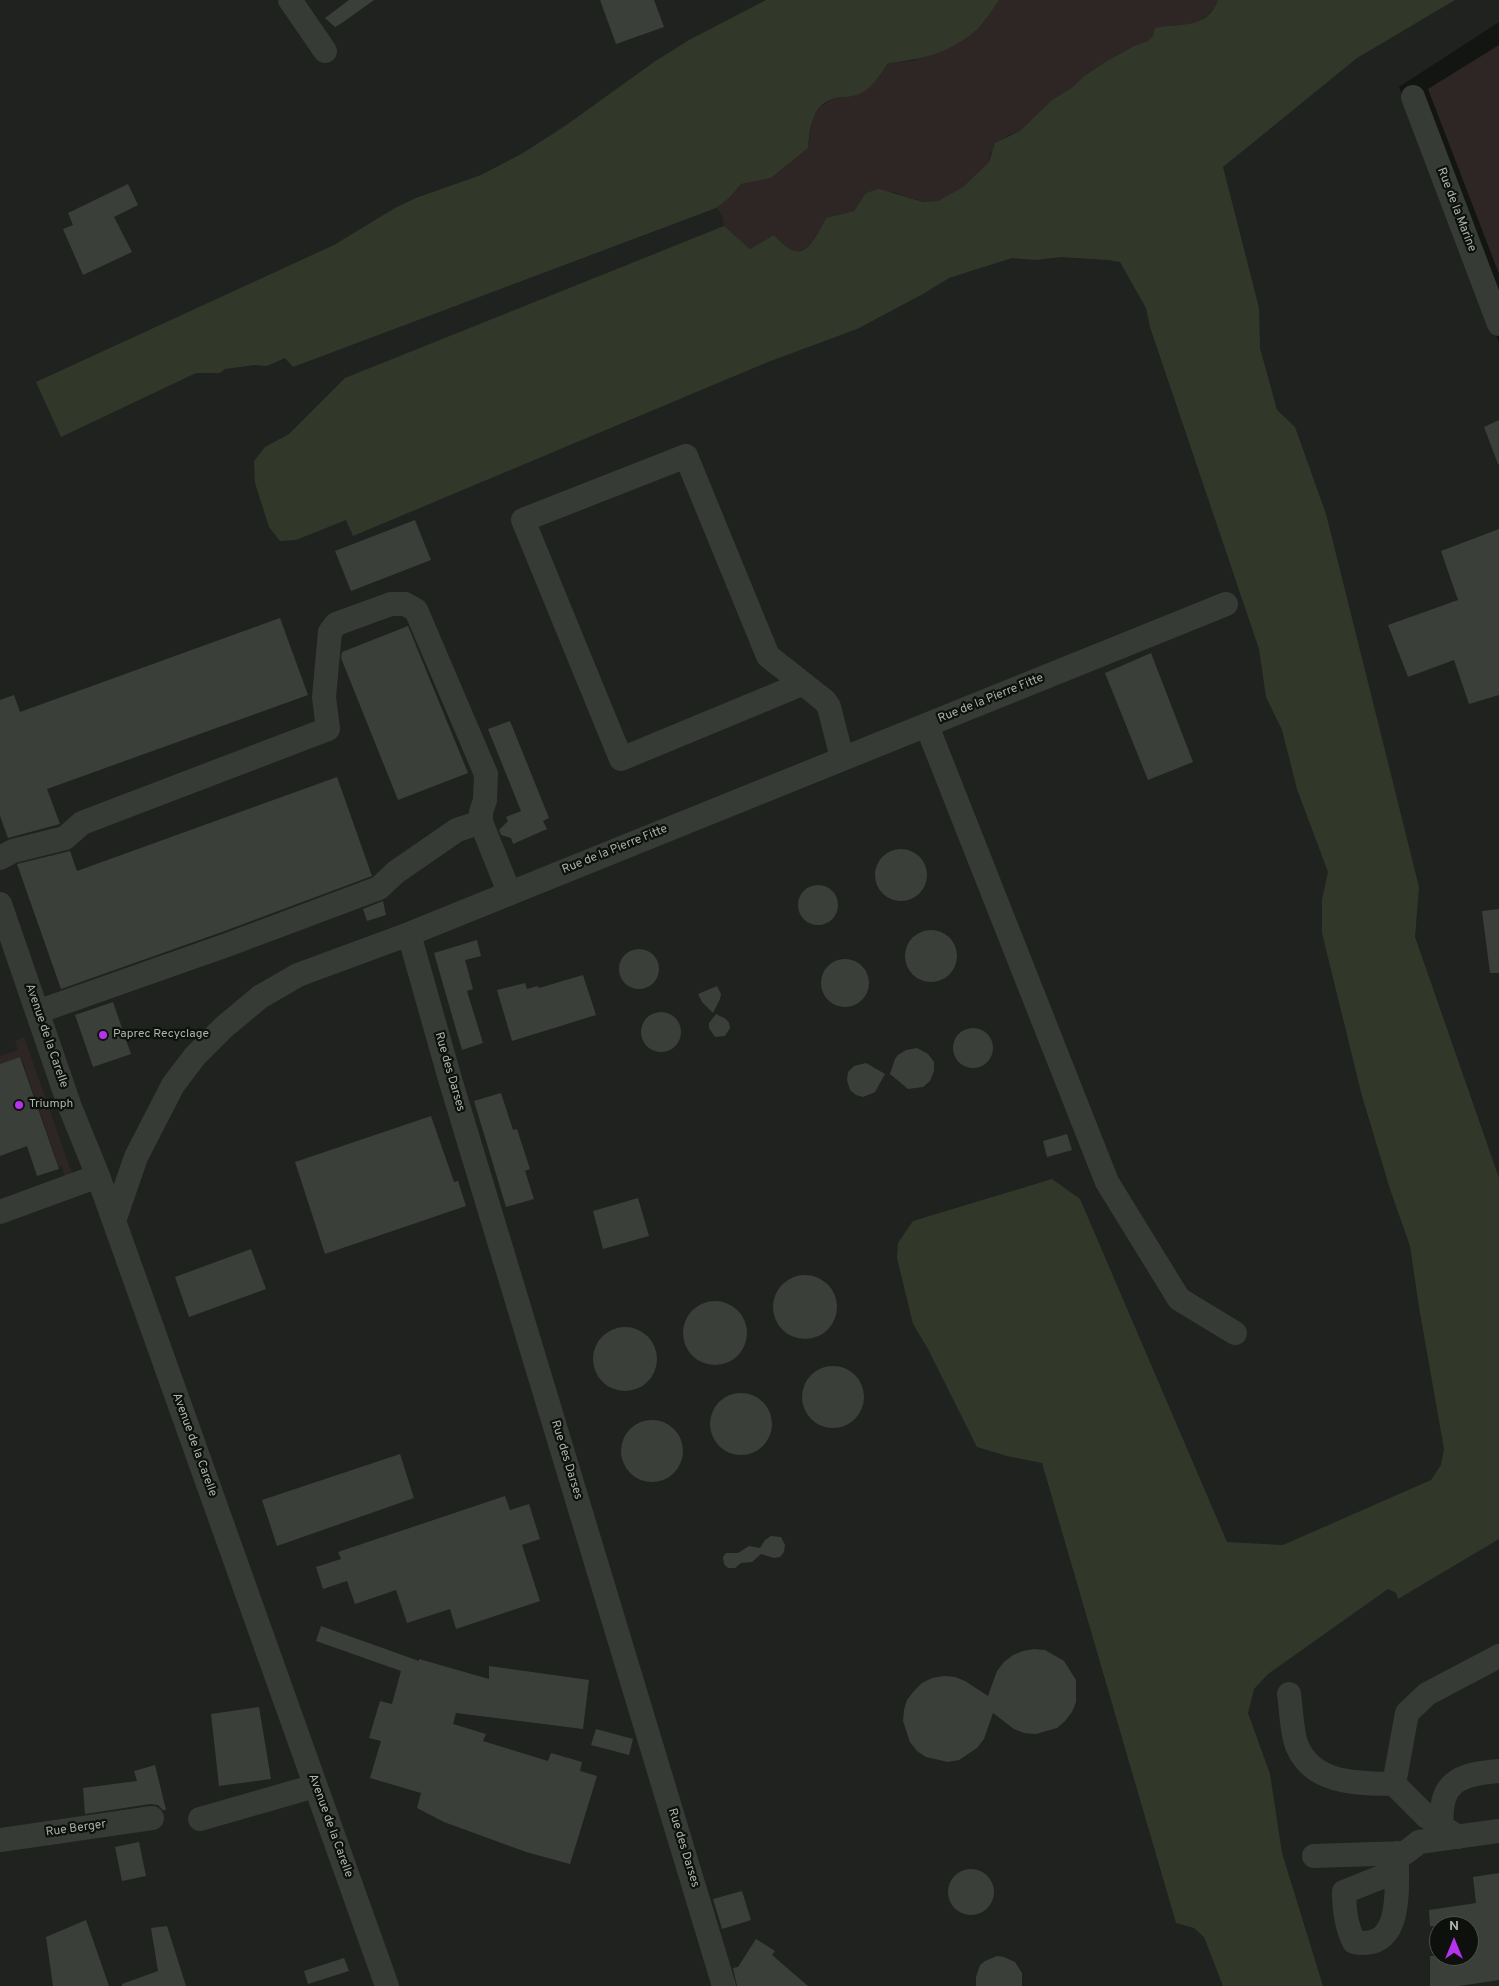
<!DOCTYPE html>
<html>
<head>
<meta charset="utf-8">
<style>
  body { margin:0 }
  #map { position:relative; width:1499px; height:1986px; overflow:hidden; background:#131513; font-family:Overpass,sans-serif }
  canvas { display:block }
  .north { position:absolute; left:1429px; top:1916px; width:50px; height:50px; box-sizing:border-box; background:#0e100e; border:1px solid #4c524a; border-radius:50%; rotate:0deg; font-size:14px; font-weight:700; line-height:20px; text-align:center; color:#a9b5a5 }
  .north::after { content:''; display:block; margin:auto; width:18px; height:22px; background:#b732ed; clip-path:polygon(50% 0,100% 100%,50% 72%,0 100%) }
</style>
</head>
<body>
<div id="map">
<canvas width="1499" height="1986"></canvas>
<div class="north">N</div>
</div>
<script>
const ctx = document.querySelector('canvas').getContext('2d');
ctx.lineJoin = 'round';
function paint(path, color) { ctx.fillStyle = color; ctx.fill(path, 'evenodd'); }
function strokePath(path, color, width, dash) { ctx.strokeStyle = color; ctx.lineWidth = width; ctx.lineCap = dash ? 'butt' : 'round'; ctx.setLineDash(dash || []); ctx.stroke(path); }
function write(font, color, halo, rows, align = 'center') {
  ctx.font = font + ' Overpass,sans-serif'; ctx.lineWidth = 4.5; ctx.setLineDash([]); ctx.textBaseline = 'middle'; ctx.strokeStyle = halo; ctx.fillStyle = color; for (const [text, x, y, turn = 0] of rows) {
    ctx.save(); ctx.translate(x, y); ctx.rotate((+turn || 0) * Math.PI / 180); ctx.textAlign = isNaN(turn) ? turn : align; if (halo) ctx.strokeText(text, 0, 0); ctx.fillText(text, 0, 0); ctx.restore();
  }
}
paint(new Path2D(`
  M0 0H1499V22L1399 87 1499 343V1986H0ZM1439 1926H1469V1956H1439Z`), '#1f221f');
paint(new Path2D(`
  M999 0H1218C1212 18 1190 28 1173 25L1148 41 1134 46 1105 62 1083 77 1073 87 1052 100 1020 131 1006 136 990 153 989 162 982 169 963 187 949 195 938 201 923 202 893 192H867L854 211 826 218C811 247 802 267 774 235L750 249 724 226 722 215 716 208 729 198 741 184 771 178 808 148 813 116 822 106 832 99 846 97 876 80 888 63 914 61 975 31Z
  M1499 45V274L1428 89Z
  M24 1037 73 1176 65 1179 62 1166 59 1167 21 1057 0 1064V1056L18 1050 15 1041Z`), '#2e2625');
paint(new Path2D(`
  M766 0H999C992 10 984 23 975 31 950 53 920 60 888 63 881 73 874 86 863 92 853 98 842 96 832 99 811 107 810 129 808 148L771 178 741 184 729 198 716 208 293 367 285 358 267 366 254 365 225 369 220 373H196L61 437 36 382 334 245 395 208 416 198 481 175 523 153 565 126 654 62 689 40Z
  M1218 0H1455L1357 58 1223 167 1259 308 1260 348 1277 410 1295 427 1326 514 1419 887 1415 937 1499 1178V1539L1398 1599 1396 1593 1388 1589 1268 1674 1254 1689 1248 1713 1270 1774 1282 1853 1323 1986H1223L1204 1937 1194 1928 1176 1923 1042 1463 1007 1456 977 1447 928 1349 913 1324 897 1258 898 1243 913 1221 1052 1179 1080 1199 1227 1542 1283 1545 1431 1480 1441 1465 1444 1449 1419 1307 1410 1246 1390 1189 1362 1096 1322 933V900L1328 872 1297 789 1282 730 1266 697 1259 649 1150 327 1146 308 1120 262 1108 260 1061 257 1035 260 1012 258 949 278 923 294 857 329 768 362 353 536 346 520 296 540 280 541 269 527 255 483 254 461 265 447 289 434 345 378 724 226 750 249 774 235C802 267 811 247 826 218L854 211 866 193 879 189 923 202 938 201 963 187 982 169 989 162 995 143 1020 131 1052 100 1073 87 1083 77 1105 62 1134 46 1148 41 1153 36 1155 28C1178 23 1208 30 1218 0Z`), '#31382a');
paint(new Path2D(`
  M349 0H374L342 23 335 27 325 18Z
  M600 0H654L664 27 616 44Z
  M128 184 138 205 114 217 132 252 83 275 63 229 73 225 68 213Z
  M1499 420V464H1498L1484 427Z
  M415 520 431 560 351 591 335 551Z
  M1499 529V695L1469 704 1454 660 1408 677 1388 625 1458 600 1441 551Z
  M280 618 308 695 47 789 60 824 8 838 0 816V700L14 695 20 712Z
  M408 626 468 773 398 800 341 658 342 652Z
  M1151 653 1193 762 1148 780 1105 673Z
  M510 721 549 818 543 821 547 829 513 844 511 838 501 835 499 830 508 821 506 817 521 811 488 729Z
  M337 777 372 876 222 932 61 989 17 864 70 851 77 871Z
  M875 875a26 26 0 1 1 52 0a26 26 0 1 1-52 0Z
  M798 905a20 20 0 1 1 40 0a20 20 0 1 1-40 0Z
  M383 901 386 915 367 921 363 909Z
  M1499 909V973H1490L1482 911Z
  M905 956a26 26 0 1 1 52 0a26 26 0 1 1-52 0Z
  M477 940 481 956 465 960 473 989 467 991 483 1043 462 1050 434 953Z
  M619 969a20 20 0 1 1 40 0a20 20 0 1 1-40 0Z
  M821 983a24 24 0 1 1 48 0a24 24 0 1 1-48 0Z
  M583 975 596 1015 512 1041 497 990 525 983 527 989 538 986 539 988Z
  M717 986 721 994 720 999 713 1013 702 1002 698 994Z
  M113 1002 131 1054 93 1067 75 1015Z
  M641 1032a20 20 0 1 1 40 0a20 20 0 1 1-40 0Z
  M716 1014 726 1019 729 1023 730 1028 725 1036 715 1037 709 1028V1023Z
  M953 1048a20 20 0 1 1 40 0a20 20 0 1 1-40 0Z
  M917 1048 928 1054 934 1062V1071L930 1081 923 1087 908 1089 890 1074 895 1059 898 1055 906 1050Z
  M20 1057 59 1169 37 1176 27 1146 0 1156V1064Z
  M866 1063 885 1074 875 1092 863 1097 856 1095 850 1090 847 1080 848 1072 854 1066Z
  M501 1093 513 1130 517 1129 530 1169 525 1171 534 1199 506 1207 474 1101Z
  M431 1116 454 1182 458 1181 466 1206 325 1254 295 1162Z
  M1067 1134 1072 1150 1047 1157 1043 1141Z
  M638 1198 649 1236 603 1249 593 1211Z
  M251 1249 266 1289 189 1317 175 1277Z
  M773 1307a32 32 0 1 1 64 0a32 32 0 1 1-64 0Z
  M683 1333a32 32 0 1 1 64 0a32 32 0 1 1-64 0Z
  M593 1359a32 32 0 1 1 64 0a32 32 0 1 1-64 0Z
  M802 1397a31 31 0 1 1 62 0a31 31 0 1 1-62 0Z
  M710 1424a31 31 0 1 1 62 0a31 31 0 1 1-62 0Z
  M621 1451a31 31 0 1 1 62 0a31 31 0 1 1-62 0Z
  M400 1454 414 1498 277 1546 262 1500Z
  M505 1496 510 1510 529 1504 540 1539 522 1545 540 1601 456 1629 450 1609 407 1623 396 1590 355 1604 347 1581 323 1589 316 1567 341 1559 338 1552Z
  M771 1536 781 1537 785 1545 784 1552 780 1557 774 1558 761 1554 752 1562 741 1563 735 1568H728L724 1564 723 1557 726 1553H738L749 1546 760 1548 765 1540Z
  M321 1626 419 1661V1659L489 1679V1666L589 1680 583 1729 456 1713 453 1724 486 1734 483 1741 548 1761 551 1753 582 1762 580 1771 597 1776 570 1864 526 1852 444 1822 417 1808 421 1793 370 1778 381 1741 369 1738 380 1701 392 1704 401 1671 316 1641Z
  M1034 1649 1045 1650 1064 1661 1076 1680V1702L1072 1712 1065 1721 1057 1728 1036 1734 1024 1733 1014 1729 993 1713 984 1739 977 1748 959 1760 948 1762 926 1757 917 1751 910 1742 903 1721 904 1710 907 1700 914 1691 922 1683 932 1678 944 1676 955 1677 965 1681 988 1696 997 1671 1004 1662 1013 1655 1023 1651Z
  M259 1707 271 1779 219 1786 211 1714Z
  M596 1729 633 1739 629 1755 591 1745Z
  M155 1765 166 1810H163L158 1805 150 1804 85 1814 83 1788 137 1781 134 1771Z
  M139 1842 146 1876 122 1881 115 1847Z
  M948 1892a23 23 0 1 1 46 0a23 23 0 1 1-46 0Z
  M1499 1873V1980L1459 1986H1430V1956H1469V1926H1430L1429 1910 1476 1903 1473 1877Z
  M742 1891 751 1920 722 1929 713 1899Z
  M86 1920 109 1986H53L46 1937Z
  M167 1926 186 1986H122V1984L158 1971 151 1928Z
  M756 1939 775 1951 772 1955 808 1986H737L733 1968 738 1967Z
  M997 1956 1004 1957 1015 1962 1022 1973V1986H976V1977L980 1965 985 1961Z
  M344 1958 349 1971 308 1984 304 1971Z`), '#3b3f3a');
strokePath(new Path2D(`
  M290 0 325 51
  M1413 97 1499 324
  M802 684 621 759 523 520 686 456 768 656 825 701 829 707 842 758
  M927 726 1107 1182 1179 1299 1235 1333
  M0 858 13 851 65 838 82 823 328 729 324 697 330 632 336 624 391 604H405L416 610 486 774 485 800 481 812V822L509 892
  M0 904 70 1107 98 1176 387 1986
  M409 934 450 1079 724 1986
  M37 1012 227 945 379 888 396 872 457 830 481 822
  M0 1212 98 1176
  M114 1221 136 1157 173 1085 195 1056 224 1027 260 997 298 975 409 934 1226 604
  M1289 1694C1291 1707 1292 1737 1298 1748 1315 1785 1359 1783 1394 1784
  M200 1819 315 1786
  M1442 1827C1438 1782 1459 1774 1499 1771
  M1458 1837 1427 1817 1394 1784 1407 1713 1427 1694 1499 1656
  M0 1840 152 1818
  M1314 1856 1405 1853 1419 1842 1499 1831
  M1397 1874 1379 1878 1344 1892C1344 1911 1346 1926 1354 1942 1405 1952 1396 1885 1397 1853`), '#373b36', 24);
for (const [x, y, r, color] of [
  [103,1035,5,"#b732ed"],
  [19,1105,5,"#b732ed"]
]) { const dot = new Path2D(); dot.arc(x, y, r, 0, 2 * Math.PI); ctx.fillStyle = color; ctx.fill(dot); strokePath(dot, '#0e100e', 2); }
write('12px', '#a9b5a5', '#0e100e', [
  ["Rue de la Marine",1456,210,69],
  ["Rue de la Pierre Fitte",991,699,-22],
  ["Rue de la Pierre Fitte",615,850,-22],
  ["Avenue de la Carelle",46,1036,71],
  ["Rue des Darses",449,1072,74],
  ["Avenue de la Carelle",194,1445,70],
  ["Rue des Darses",566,1460,73],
  ["Avenue de la Carelle",330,1826,70],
  ["Rue Berger",76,1829,-8],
  ["Rue des Darses",683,1848,73]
]);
write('12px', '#a9b5a5', '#0e100e', [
  ["Paprec Recyclage",113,1035],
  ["Triumph",29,1105]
], 'left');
</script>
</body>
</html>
